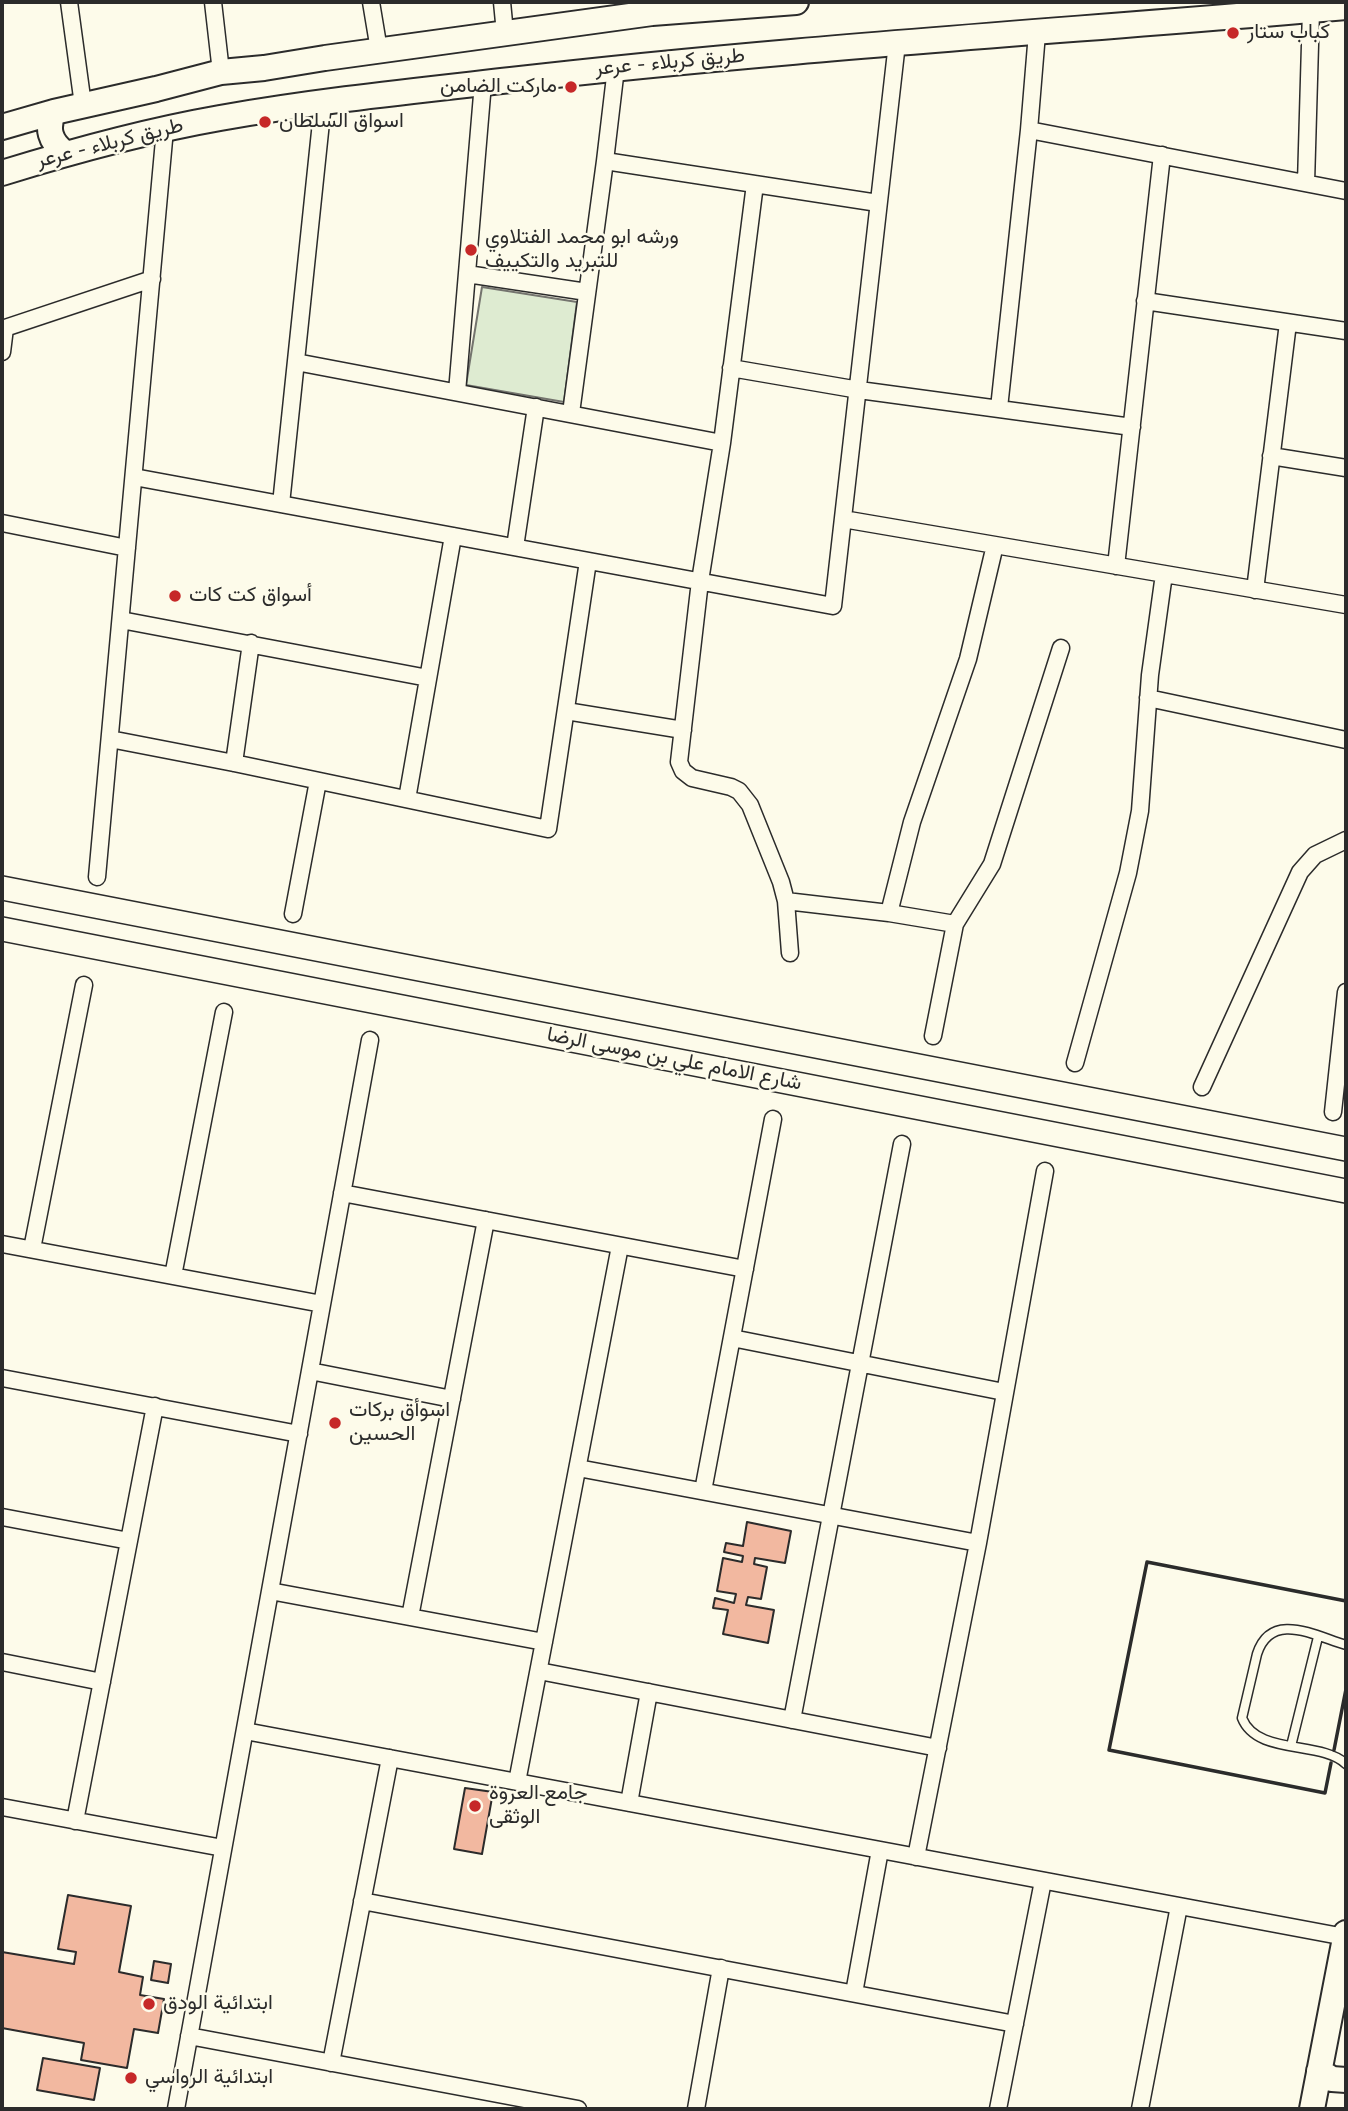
<!DOCTYPE html>
<html>
<head>
<meta charset="utf-8">
<style>
  body { margin:0 }
  #map { position:relative; width:1348px; height:2111px; overflow:hidden; background:#fdfbea; font-family:"Nunito Sans",sans-serif }
  canvas { display:block }
  .frame { position:absolute; inset:0; border:4px solid #2b2b2b; pointer-events:none }
</style>
</head>
<body>
<div id="map">
<canvas width="1348" height="2111"></canvas>
<div class="frame"></div>
</div>
<script>
const ctx = document.querySelector('canvas').getContext('2d');
ctx.lineJoin = 'round';
function paint(path, color) { ctx.fillStyle = color; ctx.fill(path, 'evenodd'); }
function strokePath(path, color, width, dash) { ctx.strokeStyle = color; ctx.lineWidth = width; ctx.lineCap = dash ? 'butt' : 'round'; ctx.setLineDash(dash || []); ctx.stroke(path); }
function write(font, color, halo, rows, align = 'center') {
  ctx.font = font + ' "Nunito Sans",Vazirmatn,sans-serif'; ctx.lineWidth = 5; ctx.setLineDash([]); ctx.textBaseline = 'middle'; ctx.strokeStyle = halo; ctx.fillStyle = color; for (const [text, x, y, turn = 0] of rows) {
    ctx.save(); ctx.translate(x, y); ctx.rotate((+turn || 0) * Math.PI / 180); ctx.textAlign = isNaN(turn) ? turn : align; if (halo) ctx.strokeText(text, 0, 0); ctx.fillText(text, 0, 0); ctx.restore();
  }
}
const green = new Path2D(`
  M482 287 577 302 564 402 466 385Z`);
paint(green, '#deebd1');
strokePath(green, '#74746e', 2);
const building = new Path2D(`
  M747 1522 791 1531 785 1563 755 1558 754 1564 767 1567 761 1599 748 1597 746 1605 774 1610 768 1643 723 1634 728 1610 713 1608 715 1598 734 1603 736 1594 717 1591 723 1558 742 1562 743 1556 724 1552 726 1543 743 1546Z
  M465 1788 493 1792 482 1854 454 1849Z
  M68 1895 131 1906 119 1972 143 1977 140 1995 164 1999 158 2033 134 2029 127 2068 81 2060 84 2043 2 2028V1952L74 1964 76 1952 58 1949Z
  M154 1961 171 1964 168 1983 151 1980Z
  M43 2058 100 2068 94 2100 37 2090Z`);
paint(building, '#f2b8a0');
strokePath(building, '#2b2b2b', 2);
const service = new Path2D(`
  M1346 1645C1315 1636 1271 1610 1257 1654L1242 1718C1257 1756 1321 1740 1346 1764
  M1291 1746 1318 1637`);
const minor = new Path2D(`
  M69 2 83 105
  M213 2 221 72
  M371 2 379 50
  M502 2 505 33
  M1029 130 1346 191
  M605 161 878 203
  M1306 183 1311 10
  M755 184 722 443 700 581 679 762 683 771 692 778 731 787 739 791 750 805 781 882 786 901 790 953
  M467 274 587 292
  M1145 301 1346 331
  M2 329 152 279
  M2 352 5 328
  M296 362 722 443
  M731 368 859 390 1132 427
  M457 392 483 83
  M999 408 1029 130 1037 33
  M571 413 605 161 616 68
  M1271 456 1346 468
  M134 477 833 606 897 43
  M281 504 323 103
  M843 519 1346 605
  M2 523 127 548
  M515 547 536 407
  M1116 566 1162 155
  M1255 590 1288 323
  M121 620 428 678
  M1148 698 1346 740
  M566 711 683 730
  M110 739 234 763 548 829 588 561
  M234 763 251 643
  M407 799 453 536
  M97 877 165 129
  M786 901 889 913 955 924
  M889 913 912 822 968 659 995 545
  M293 914 318 781
  M933 1036 955 924 992 864 1061 648
  M1075 1063 1128 873 1140 811 1150 675 1164 574
  M1202 1087 1300 872 1315 855 1346 840
  M1333 1112 1346 992
  M342 1193 745 1269
  M2 1244 322 1304
  M32 1249 84 985
  M173 1276 224 1012
  M732 1338 1004 1392
  M310 1371 452 1399
  M2 1378 299 1434
  M578 1468 978 1543
  M703 1491 773 1119
  M2 1517 129 1541
  M270 1591 544 1642
  M410 1617 486 1220
  M2 1662 102 1682
  M539 1671 938 1748
  M792 1720 902 1144
  M245 1731 1345 1937
  M517 1782 620 1246
  M629 1803 649 1692
  M2 1807 223 1848
  M75 1821 155 1406
  M916 1857 978 1543 1045 1171
  M362 1901 1015 2024
  M854 1993 880 1850
  M189 2036 578 2109
  M331 2063 390 1758
  M176 2109 370 1040
  M696 2109 721 1968
  M998 2109 1043 1881
  M1140 2109 1179 1906`);
const secondary = new Path2D(`
  M2 888 1346 1149
  M2 929 1346 1191`);
const primary = new Path2D(`
  M54 112C46 128 50 142 65 153
  M2 127 54 112 156 89 221 72 264 68 325 58 652 13 796 2
  M2 173C73 151 146 131 220 118 316 101 414 91 511 80 788 48 1068 31 1346 7
  M1319 2071 1332 2079 1346 2080
  M1312 2109 1346 1933`);
strokePath(service, '#2b2b2b', 11);
strokePath(minor, '#2b2b2b', 19);
strokePath(secondary, '#2b2b2b', 26);
strokePath(primary, '#2b2b2b', 28);
strokePath(service, '#fdfbea', 8);
strokePath(minor, '#fdfbea', 16);
strokePath(secondary, '#fdfbea', 23);
strokePath(primary, '#fdfbea', 24);
strokePath(new Path2D(`
  M1334 1750 1346 1689
  M1331 1763 1325 1793 1109 1750 1147 1562 1346 1601`), '#2b2b2b', 3.5);
for (const [x, y, r, color] of [
  [1233,33,7,"#c62828"],
  [571,87,7,"#c62828"],
  [265,122,7,"#c62828"],
  [471,250,7,"#c62828"],
  [175,596,7,"#c62828"],
  [335,1423,7,"#c62828"],
  [475,1806,7,"#c62828"],
  [149,2004,7,"#c62828"],
  [131,2078,7,"#c62828"]
]) { const dot = new Path2D(); dot.arc(x, y, r, 0, 2 * Math.PI); ctx.fillStyle = color; ctx.fill(dot); strokePath(dot, '#fdfbea', 2.5); }
write('21px', '#2b2b2b', '#fdfbea', [
  ["كباب ستار",1247,33],
  ["ماركت الضامن",557,87,"right"],
  ["اسواق السلطان",279,122],
  ["ورشه ابو محمد الفتلاوي",485,238],
  ["للتبريد والتكييف",485,262],
  ["أسواق كت كات",189,596],
  ["اسوأق بركات",349,1411],
  ["الحسين",349,1435],
  ["جامع العروة",489,1794],
  ["الوثقى",489,1818],
  ["ابتدائية الودق",163,2004],
  ["ابتدائية الرواسي",145,2078]
], 'left');
write('21px', '#2b2b2b', '#fdfbea', [
  ["طريق كربلاء - عرعر",670,63,-5],
  ["طريق كربلاء - عرعر",110,144,-14],
  ["شارع الامام علي بن موسى الرضا",674,1060,11]
]);
</script>
</body>
</html>
